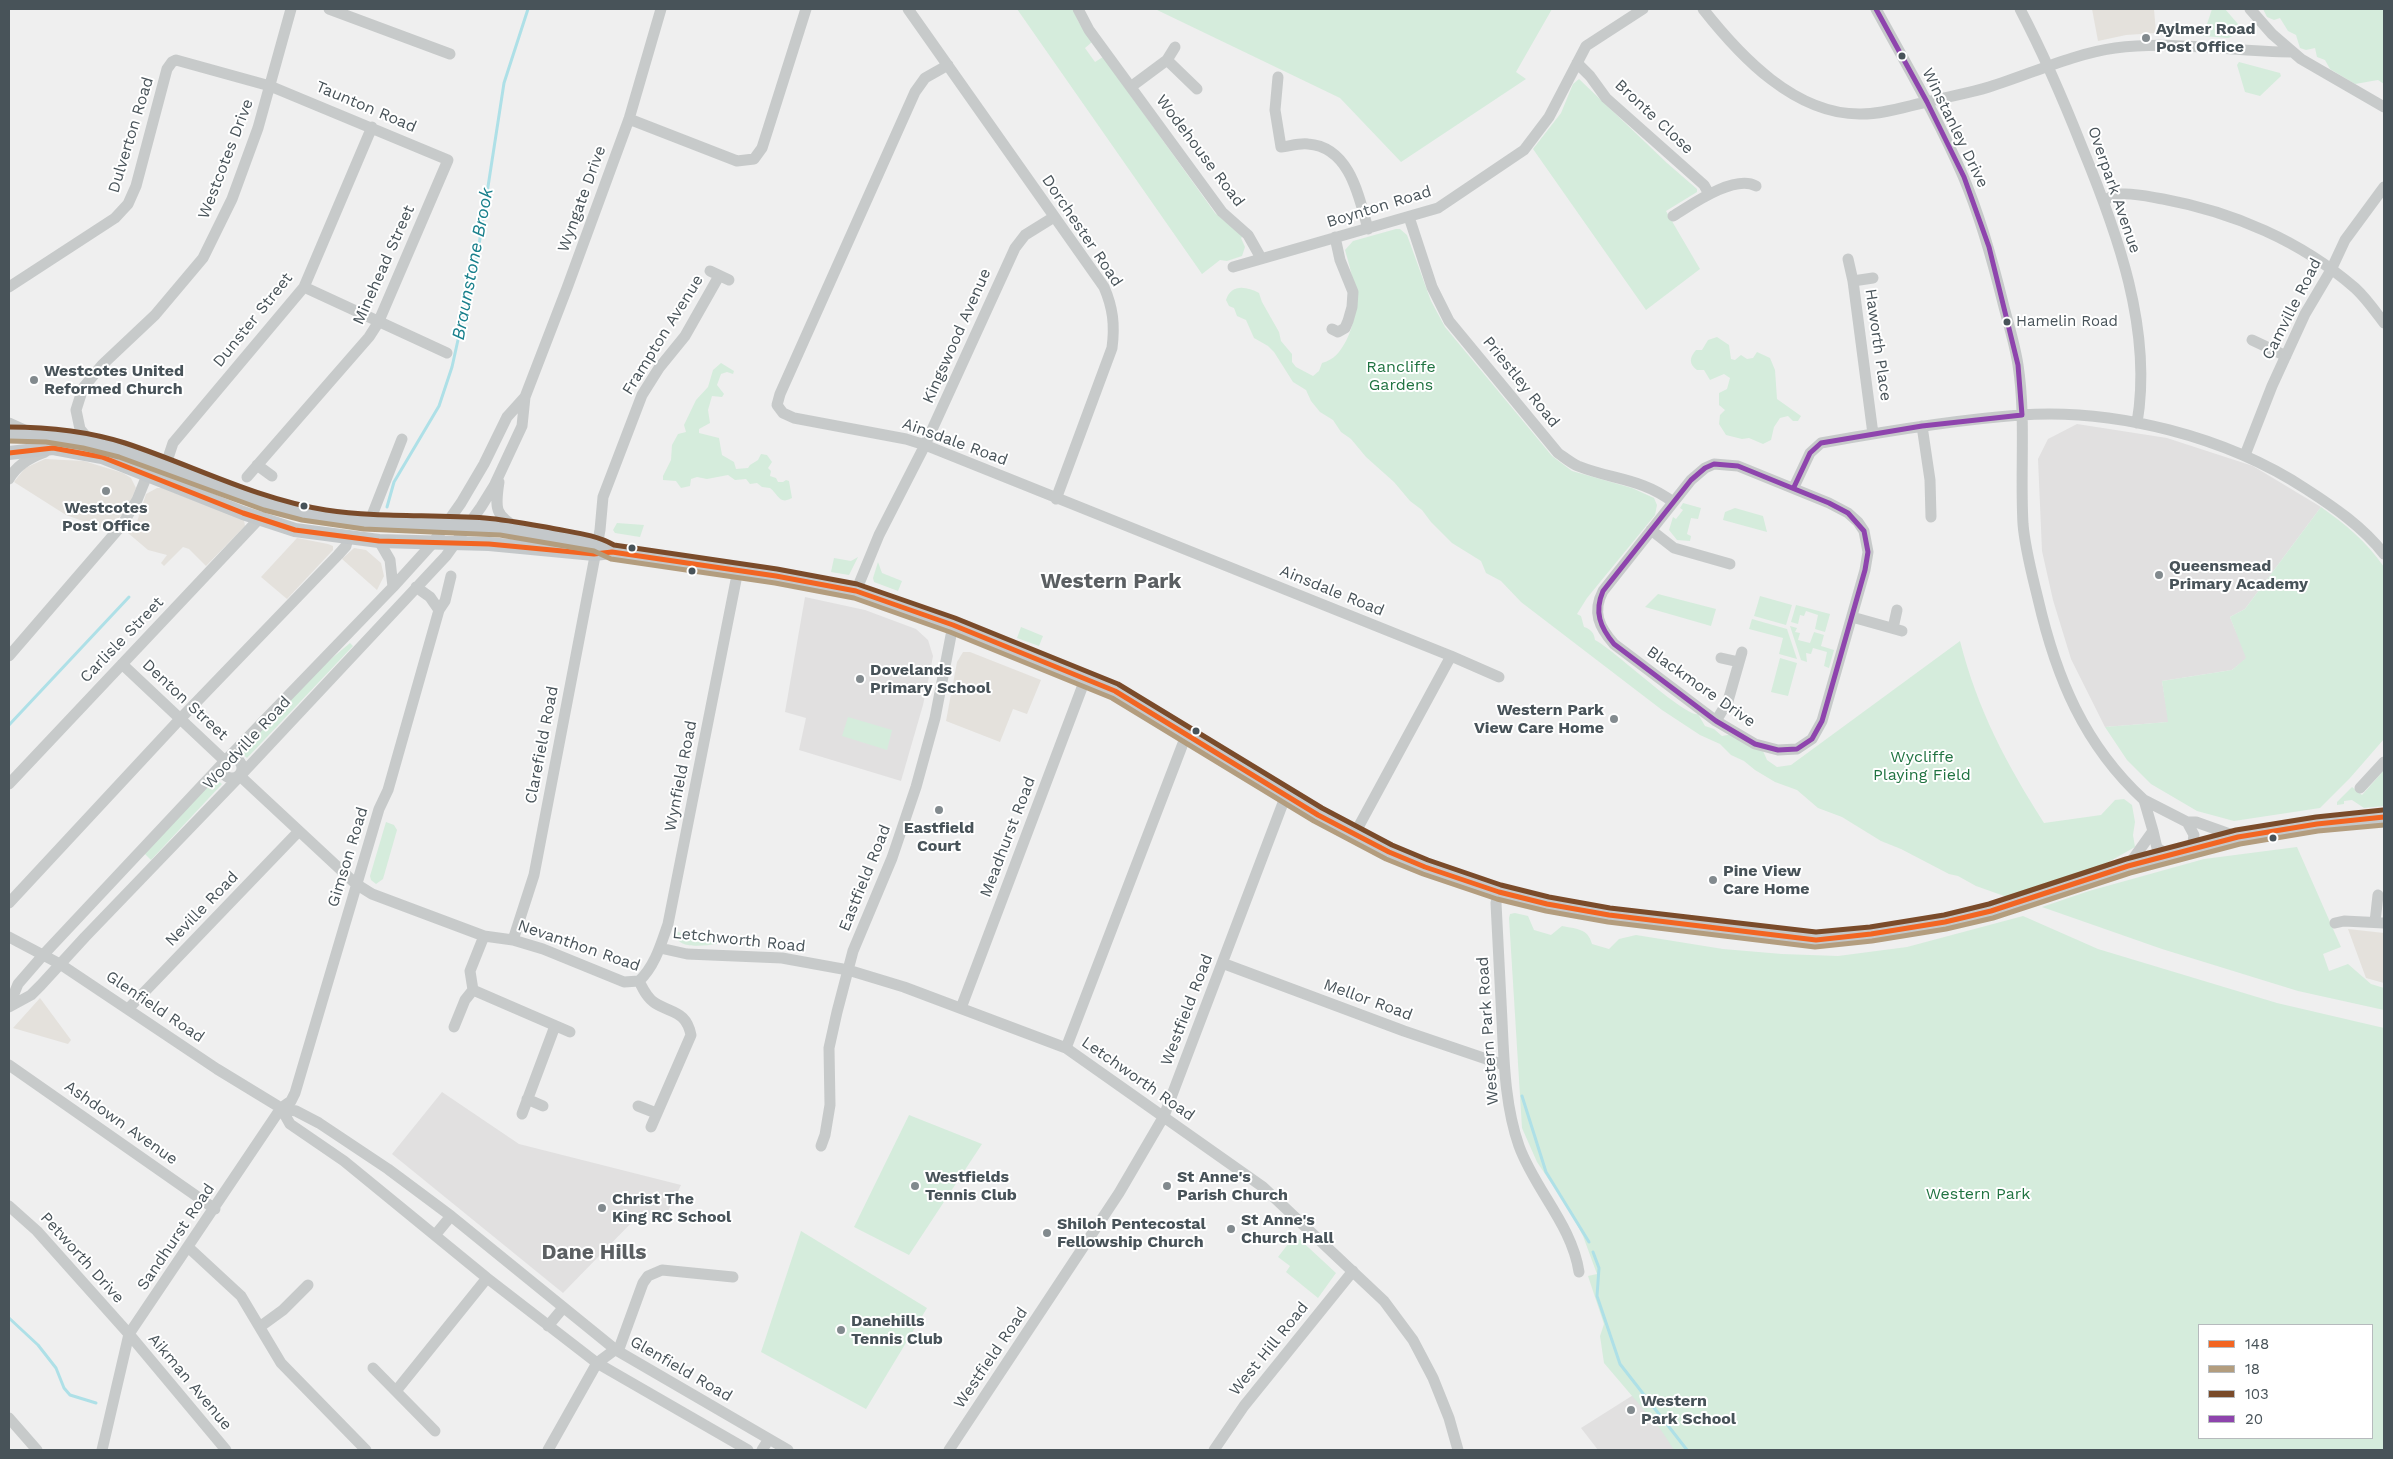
<!DOCTYPE html>
<html>
<head>
<meta charset="utf-8">
<style>
  body { margin:0 }
  #map { position:relative; width:2393px; height:1459px; overflow:hidden; background:#efefef; font-family:"Work Sans",sans-serif }
  canvas { display:block }
  .frame { position:absolute; inset:0; border:10px solid #485359; pointer-events:none }
  .legend { position:absolute; left:2198px; top:1324px; width:175px; height:115px; box-sizing:border-box; background:#fff; border:1px solid #b6babd; margin:0; padding:6px 9px; list-style:none; font-size:15px; color:#485359 }
  .legend li { display:flex; align-items:center; gap:10px; height:25px }
  .legend b { width:25px; border:1px solid #b6babd }
</style>
</head>
<body>
<div id="map">
<canvas width="2393" height="1459"></canvas>
<div class="frame"></div>
<ul class="legend">
<li><b style="height:6px;background:#f26522"></b>148</li>
<li><b style="height:6px;background:#b39d7e"></b>18</li>
<li><b style="height:6px;background:#7a4b2a"></b>103</li>
<li><b style="height:6px;background:#8e44ad"></b>20</li>
</ul>
</div>
<script>
const ctx = document.querySelector('canvas').getContext('2d');
ctx.lineJoin = 'round';
function paint(path, color) { ctx.fillStyle = color; ctx.fill(path, 'evenodd'); }
function strokePath(path, color, width, dash) { ctx.strokeStyle = color; ctx.lineWidth = width; ctx.lineCap = dash ? 'butt' : 'round'; ctx.setLineDash(dash || []); ctx.stroke(path); }
function write(font, color, halo, rows, align = 'center') {
  ctx.font = font + ' "Work Sans",sans-serif'; ctx.lineWidth = 4; ctx.setLineDash([]); ctx.textBaseline = 'middle'; ctx.strokeStyle = halo; ctx.fillStyle = color; for (const [text, x, y, turn = 0] of rows) {
    ctx.save(); ctx.translate(x, y); ctx.rotate((+turn || 0) * Math.PI / 180); ctx.textAlign = isNaN(turn) ? turn : align; if (halo) ctx.strokeText(text, 0, 0); ctx.fillText(text, 0, 0); ctx.restore();
  }
}
paint(new Path2D(`
  M2092 9H2154L2156 33 2126 35 2098 41Z
  M45 459 84 461 123 473 131 478 136 488 128 508 108 530 66 515 14 482 25 468Z
  M157 488H162L244 520 245 526 206 566 189 549 183 547 164 566 161 563 167 555 148 550 128 533 137 522 146 494Z
  M297 538 328 544 333 546V550L287 599 261 577Z
  M354 548 366 550 381 563 384 576 377 590 342 559Z
  M963 652H970L1041 680 1027 714 1013 709 1000 742 946 721 957 662Z
  M2348 929 2384 933V983L2366 978Z
  M40 998 71 1040 68 1044 13 1028Z`), '#e4e1dc');
paint(new Path2D(`
  M2077 424 2167 438 2253 466 2321 507 2245 609 2230 617 2247 658 2232 670 2162 681 2169 722 2105 727 2071 659 2053 600 2042 551 2038 459 2048 439Z
  M805 597 865 610 916 629 928 640 933 656 931 667 923 705 901 781 799 750 806 718 785 712Z
  M442 1092 519 1144 681 1185 667 1213 637 1217 563 1293 392 1154Z
  M1638 1392 1689 1450H1598L1581 1428Z`), '#e1e0e0');
paint(new Path2D(`
  M1017 9H1073L1078 21 1092 42 1085 48 1095 62 1103 57 1215 213 1243 236 1241 238 1245 247 1242 256 1227 261 1220 260 1202 274Z
  M1155 9H1552L1516 72 1526 79 1401 162 1340 98Z
  M2212 9H2225L2238 24V34L2228 38 2203 36Z
  M2263 9H2384V84L2378 80 2355 84 2330 69 2325 60 2317 57 2315 48 2306 50 2300 48 2296 35 2288 31 2280 18 2274 20 2267 17Z
  M2239 62 2280 73 2281 76 2260 96 2245 92 2237 65Z
  M1579 79 1667 163 1697 189V192L1666 211 1700 269 1646 310 1533 149 1561 113 1573 84Z
  M1396 229H1400L1407 235 1431 301 1445 327 1552 456 1572 471 1632 488 1654 498 1657 505 1655 515 1587 598 1577 614 1581 616 1584 627C1591 629 1594 633 1595 640 1613 649 1686 718 1698 714L1705 726 1714 729 1722 736 1733 734 1763 751 1767 760 1777 767 1791 765 1960 641C1978 711 2006 763 2044 823L2101 815 2115 800 2124 799 2132 805 2135 822 2133 835 2135 847 2105 864 2101 870 2023 893H2015L2007 897 1976 886 1958 876 1949 874 1901 849 1881 841 1842 817 1818 808 1797 790 1775 782 1755 770 1744 761 1731 755 1720 744 1700 735 1662 710 1521 602 1501 581 1486 573 1481 561 1452 543 1431 522 1422 510 1410 501 1394 482 1366 457 1351 439 1341 432 1333 420 1320 412 1311 401 1306 390 1293 382 1274 352 1268 346 1254 338 1246 320 1237 316 1234 308 1229 306 1226 300C1231 284 1246 286 1259 293L1262 302 1279 332 1281 341 1292 354V362L1296 367 1313 376 1319 371 1322 363C1335 359 1339 353 1346 341 1362 310 1354 281 1345 250L1353 241Z
  M1717 337 1729 345 1731 359 1735 360 1741 355 1747 359 1753 358 1757 352 1770 358 1775 370 1777 399 1801 416 1798 421H1793L1788 416 1780 418 1774 427 1771 440 1763 444 1749 438 1742 439 1726 435 1719 424 1720 415 1725 410 1719 405V393L1727 389 1730 378 1724 374 1710 380 1704 370H1697C1689 364 1689 358 1696 350H1702L1708 340Z
  M721 363 734 371 733 374 727 372 721 374 717 385 724 394 722 397 712 396 708 410 710 423 699 429V433L719 438 722 455 734 462 736 469 748 468 750 465 758 460 761 454 767 455 772 462 768 468 771 471 770 476 776 478 778 482H783L786 480 789 481 792 498C779 505 779 495 770 488L762 487 757 483 750 484 746 479 735 480 728 475 707 479 697 477 691 479 690 486 681 488 676 481 663 480V476L671 460 672 445 678 434 686 432 684 425 696 400 708 387 713 370Z
  M1683 503 1701 508 1698 519 1691 518 1687 534 1691 536 1690 541 1677 540 1669 530 1673 517 1676 519 1683 510 1680 508Z
  M2321 507C2345 524 2367 542 2384 567V739L2350 778 2320 808 2234 821 2197 811 2151 784 2127 760 2105 727 2168 722 2162 681 2232 670 2246 658 2230 617 2245 609Z
  M1735 508 1763 516 1767 532 1723 520 1725 512Z
  M617 523 644 525 640 537 615 533 613 530Z
  M858 557 849 575 831 572 834 558 851 561Z
  M878 562 882 573 902 581 898 591 874 582 873 578Z
  M1658 594 1716 609 1711 626 1645 607Z
  M1760 596 1792 605 1786 625 1754 616Z
  M1796 605 1830 614 1825 632 1815 629 1818 615 1806 611 1804 616 1800 615 1798 624 1791 622Z
  M1752 619 1787 629 1797 659 1779 654 1783 638 1749 629Z
  M1790 626 1797 628 1795 632 1800 633 1798 640 1810 643 1814 632 1824 635 1821 646 1834 650 1829 668 1824 666 1827 652 1813 648 1811 654 1806 653 1807 662 1801 660Z
  M1021 627 1043 636 1039 646 1017 638Z
  M350 643 353 646 247 758 240 752 312 675Z
  M1780 658 1797 663 1788 696 1771 692Z
  M848 717 892 730 887 750 842 736Z
  M2384 770V806L2364 808 2352 800 2344 801V804L2337 805V802L2352 787 2362 795Z
  M215 778 222 784 151 860 144 853Z
  M386 822 394 825 397 830 383 879 376 884 371 880 370 876Z
  M2297 847 2341 947 2323 954 2329 971 2348 964 2371 984 2384 988V1010L2298 991 2162 949 2042 907 2089 891 2204 859Z
  M1515 913 1528 916 1534 930 1551 935 1562 926C1576 929 1588 928 1592 944L1609 949 1619 939 1636 935 1723 949 1782 954 1838 956 1907 947 2023 916 2098 949 2277 1003 2384 1028V1450H1674L1661 1430 1604 1363 1600 1336 1604 1324 1588 1276 1597 1274 1583 1236 1570 1211 1537 1162 1522 1128 1509 918 1510 914ZM2199 1325H2372V1438H2199Z
  M675 931 705 941H734C719 943 674 955 675 931Z
  M909 1115 982 1144 909 1255 854 1227Z
  M801 1231 927 1308 866 1409 761 1352Z
  M1295 1235 1336 1273 1318 1298 1286 1272 1290 1266 1278 1257Z`), '#d5ecdc');
strokePath(new Path2D(`
  M387 507 394 482 439 406 452 367 479 245 504 83 528 9
  M9 725 129 597
  M1522 1096 1546 1172 1589 1242
  M1593 1252 1599 1268 1597 1296 1620 1364 1687 1450
  M9 1318 38 1345 56 1368 64 1388 70 1395 96 1403`), '#aee0e7', 3);
strokePath(new Path2D(`
  M329 9 450 54
  M908 9 1104 287C1113 308 1115 325 1112 348L1056 499
  M1078 9 1089 30 1222 212 1248 235 1261 258
  M1703 9C1740 56 1795 115 1861 114 1885 114 1907 106 1931 101 1950 96 1970 93 1989 87 2031 74 2072 54 2115 48 2175 40 2233 52 2292 52
  M1876 9C1906 64 1938 118 1963 176 1981 218 1993 262 2004 307 2009 326 2015 345 2018 365 2026 417 2020 471 2023 524 2025 549 2032 574 2038 599 2056 677 2084 745 2144 800
  M2020 9C2044 55 2063 99 2082 147 2117 232 2153 330 2137 423
  M2250 9 2272 34 2301 59 2384 107
  M1167 60 1175 47
  M1577 63 1590 76 1606 98 1704 185 1709 194
  M948 65 925 78 915 92 780 394 777 405 783 413 794 418 906 439 925 445 1451 656 1354 835
  M1278 77 1275 110 1281 147C1290 146 1299 143 1308 144 1350 147 1359 197 1368 229
  M1132 86 1167 60 1197 89
  M629 119 737 161 754 159 762 148 806 9
  M2104 200C2109 198 2116 195 2122 194 2134 193 2151 197 2163 199 2233 212 2301 241 2355 288 2366 298 2375 311 2384 323
  M1673 216C1691 205 1734 174 1756 186
  M1409 217 1432 287 1449 321 1558 453C1564 457 1571 463 1578 466 1613 480 1641 478 1673 502
  M1848 259 1853 281
  M1233 267 1438 208 1524 150 1549 117 1586 46 1643 9
  M710 271 729 280
  M1873 278 1853 281 1873 434
  M9 287 115 218 128 204 136 186 167 69 172 62 176 60 270 86 448 160 378 323 369 337 247 477
  M304 287 447 353
  M1332 329 1338 332 1345 328 1348 321 1352 307 1353 292 1340 260 1335 237
  M2252 340 2286 356
  M9 423 29 432
  M1922 426 1930 480 1931 517
  M90 441 80 429 76 410 83 388 102 365 155 315 203 258 232 199 258 128 291 9
  M2245 455 2272 386 2305 314 2331 270 2345 240 2384 187
  M1714 464 1738 466 1829 503 1848 513 1858 522 1864 531 1868 552 1865 570 1822 721 1812 739 1797 749 1778 750 1755 744 1716 721 1614 644C1599 627 1592 612 1603 591L1691 480 1705 468Z
  M257 465 272 476
  M165 467 173 443 304 287 372 127
  M9 479C16 466 31 457 45 452
  M499 482C495 508 494 516 520 529
  M1794 487 1810 453 1821 443C1887 431 1953 420 2020 415 2115 408 2227 437 2306 489 2334 507 2363 527 2384 554
  M369 523 402 439
  M1651 530 1674 548 1730 564
  M379 541 390 560 393 587
  M416 587 430 597 439 610
  M856 591 879 535 925 445 1015 248 1025 235 1054 217
  M1852 617 1902 631
  M1893 628 1897 610
  M9 656 122 525 137 500 148 473
  M1451 656 1499 677
  M1721 658 1739 662
  M122 664 225 761
  M1716 721 1728 701 1742 652
  M222 768a10 10 0 1 1 20 0a10 10 0 1 1-20 0Z
  M240 776 356 884 372 894 484 936 513 940 543 949 624 982 639 981C643 989 647 998 655 1003 673 1014 686 1011 691 1035L651 1127
  M9 784 259 519
  M2360 788 2384 762
  M2187 822 2194 835 2192 849
  M2153 831 2157 848 2168 855
  M2128 866 2153 831 2144 800 2187 822H2196L2238 837
  M1499 892 1496 903C1498 942 1500 982 1502 1021 1504 1062 1505 1106 1519 1146 1535 1190 1572 1225 1579 1272
  M9 903 181 718 338 555 346 546 348 538
  M2375 922 2378 895
  M2335 923 2344 921 2384 923
  M484 936 470 971 473 990 570 1032
  M9 937 60 964 217 1069 281 1108 296 1111 319 1123 388 1169 451 1216 616 1350 788 1450
  M513 940 534 875 600 530 603 497 642 395 659 368 685 336 719 276
  M660 948 687 954 782 958 848 970 904 987 1066 1048 1263 1187 1384 1301 1413 1340 1433 1378 1449 1418 1458 1450
  M1222 963 1404 1031 1504 1065
  M639 981C655 966 661 944 668 924L738 570
  M9 1006 18 984 44 954 225 761 393 587 432 544 461 503 484 464 507 417 525 397
  M9 1007 31 995 41 985 85 937 240 776 446 556 481 507 494 486 522 426 525 397 567 288 629 119 661 9
  M961 1008 1086 677
  M128 1009 299 831
  M454 1027 465 1000 473 990
  M1066 1048 1187 733
  M9 1065 215 1209
  M527 1099 543 1106
  M638 1106 656 1113
  M281 1108 290 1124 344 1161 487 1278 597 1363 748 1450
  M522 1114 555 1026
  M821 1146 825 1135 830 1105 829 1048 837 1012 853 951 892 858 916 787 935 718 953 625
  M9 1206 37 1231 129 1334 226 1450
  M436 1234 451 1216
  M188 1247 241 1296 281 1363 366 1450
  M261 1326 283 1310 308 1285
  M548 1326 563 1308
  M373 1368 435 1431
  M396 1391 487 1278
  M9 1418 37 1450
  M102 1450 129 1334 281 1108 291 1101 295 1093 379 809 388 790 439 610 445 601 451 576
  M548 1450 597 1363 620 1346 643 1283 648 1276 662 1270 733 1277
  M762 1450 769 1439
  M949 1450 1119 1193 1164 1116 1286 795
  M1214 1450 1244 1406 1353 1271`), '#c7caca', 11);
strokePath(new Path2D(`
  M9 434C111 427 205 491 303 513 358 525 413 523 469 525 511 526 554 537 596 544L612 552
  M9 453 53 448 102 457 243 513 295 530 379 541 489 544 594 554 612 552 776 576 856 591 953 625 1115 691 1318 815 1389 852 1425 867 1499 892 1547 904 1609 915 1816 940 1871 934 1945 922 1991 911 2128 866 2238 837 2317 824 2384 817`), '#c4c8ca', 14);
strokePath(new Path2D(`
  M9 453 53 448 102 457 243 513 295 530 379 541 489 544 594 554 612 552 776 576 856 591 953 625 1115 691 1318 815 1389 852 1425 867 1499 892 1547 904 1609 915 1816 940 1871 934 1945 922 1991 911 2128 866 2238 837 2317 824 2384 817`), '#f26522', 5);
strokePath(new Path2D(`
  M9 441 46 442 83 448 119 457 264 510 302 520 364 529 500 535 594 551 611 559 775 583 854 598 950 632 1112 698 1314 821 1386 859 1423 874 1497 899 1546 911 1608 922 1815 947 1872 941 1946 929 1993 918 2130 873 2240 844 2318 831 2384 825`), '#b39d7e', 5);
strokePath(new Path2D(`
  M9 427C49 427 87 431 125 443 192 465 256 499 326 510 379 518 432 514 485 518 509 520 533 525 556 529 577 533 596 535 614 545L777 569 857 584 955 618 1118 684 1322 808 1392 845 1428 860 1501 885 1549 897 1610 908 1816 932 1870 927 1944 915 1989 904 2126 859 2236 830 2316 817 2383 810`), '#7a4b2a', 5);
strokePath(new Path2D(`
  M1714 464 1738 466 1829 503 1848 513 1864 531 1868 552 1865 570 1822 721 1812 739 1797 749 1778 750 1755 744 1716 721 1614 644C1600 627 1594 612 1603 591L1691 480 1705 468Z
  M1794 487 1810 453 1821 443 1922 426 2022 415 2018 365 1989 247 1964 177 1927 102 1876 9`), '#8e44ad', 5);
for (const [x, y, r, color] of [
  [2146,38,5,"#828a8e"],
  [1902,56,4.5,"#485359"],
  [2007,322,4.5,"#485359"],
  [34,380,5,"#828a8e"],
  [106,491,5,"#828a8e"],
  [304,506,4.5,"#485359"],
  [632,548,4.5,"#485359"],
  [692,571,4.5,"#485359"],
  [2159,575,5,"#828a8e"],
  [860,679,5,"#828a8e"],
  [1614,719,5,"#828a8e"],
  [1196,731,4.5,"#485359"],
  [939,810,5,"#828a8e"],
  [2273,838,4.5,"#485359"],
  [1713,880,5,"#828a8e"],
  [915,1186,5,"#828a8e"],
  [1167,1186,5,"#828a8e"],
  [602,1208,5,"#828a8e"],
  [1231,1229,5,"#828a8e"],
  [1047,1233,5,"#828a8e"],
  [841,1330,5,"#828a8e"],
  [1631,1410,5,"#828a8e"]
]) { const dot = new Path2D(); dot.arc(x, y, r, 0, 2 * Math.PI); ctx.fillStyle = color; ctx.fill(dot); strokePath(dot, '#fff', 2); }
write('15px', '#485359', '#fff', [
  ["Hamelin Road",2016,322]
], 'left');
write('bold 16px', '#485359', '#fff', [
  ["Aylmer Road",2156,29],
  ["Post Office",2156,47],
  ["Westcotes United",44,371],
  ["Reformed Church",44,389],
  ["Westcotes",106,508,"center"],
  ["Post Office",106,526,"center"],
  ["Queensmead",2169,566],
  ["Primary Academy",2169,584],
  ["Dovelands",870,670],
  ["Primary School",870,688],
  ["Western Park",1604,710,"right"],
  ["View Care Home",1604,728,"right"],
  ["Eastfield",939,828,"center"],
  ["Court",939,846,"center"],
  ["Pine View",1723,871],
  ["Care Home",1723,889],
  ["Westfields",925,1177],
  ["Tennis Club",925,1195],
  ["St Anne's",1177,1177],
  ["Parish Church",1177,1195],
  ["Christ The",612,1199],
  ["King RC School",612,1217],
  ["St Anne's",1241,1220],
  ["Church Hall",1241,1238],
  ["Shiloh Pentecostal",1057,1224],
  ["Fellowship Church",1057,1242],
  ["Danehills",851,1321],
  ["Tennis Club",851,1339],
  ["Western",1641,1401],
  ["Park School",1641,1419]
], 'left');
write('16px', '#485359', '#fff', [
  ["Taunton Road",366,107,23],
  ["Bronte Close",1654,117,43],
  ["Winstanley Drive",1955,128,64],
  ["Dulverton Road",131,135,-73],
  ["Wodehouse Road",1200,151,53],
  ["Westcotes Drive",226,159,-69],
  ["Overpark Avenue",2114,190,71],
  ["Wyngate Drive",582,199,-70],
  ["Boynton Road",1379,207,-17],
  ["Dorchester Road",1082,231,56],
  ["Minehead Street",384,265,-66],
  ["Camville Road",2292,309,-63],
  ["Dunster Street",253,320,-51],
  ["Frampton Avenue",663,335,-58],
  ["Kingswood Avenue",957,336,-66],
  ["Haworth Place",1878,345,82],
  ["Priestley Road",1521,382,51],
  ["Ainsdale Road",955,442,20],
  ["Ainsdale Road",1332,591,22],
  ["Carlisle Street",122,640,-46],
  ["Blackmore Drive",1701,687,35],
  ["Denton Street",185,700,43],
  ["Woodville Road",247,743,-47],
  ["Clarefield Road",542,745,-79],
  ["Wynfield Road",681,776,-79],
  ["Meadhurst Road",1008,837,-69],
  ["Gimson Road",348,857,-73],
  ["Eastfield Road",865,878,-68],
  ["Neville Road",202,909,-46],
  ["Letchworth Road",739,940,6],
  ["Nevanthon Road",579,946,19],
  ["Mellor Road",1368,1000,20],
  ["Glenfield Road",155,1007,34],
  ["Westfield Road",1187,1010,-69],
  ["Western Park Road",1488,1031,-94],
  ["Letchworth Road",1138,1079,35],
  ["Ashdown Avenue",121,1123,35],
  ["Sandhurst Road",176,1237,-56],
  ["Petworth Drive",82,1258,48],
  ["West Hill Road",1269,1349,-51],
  ["Westfield Road",991,1358,-56],
  ["Glenfield Road",681,1369,30],
  ["Aikman Avenue",190,1382,50]
]);
write('16px', '#207341', '#fff', [
  ["Rancliffe",1401,367],
  ["Gardens",1401,385],
  ["Wycliffe",1922,757],
  ["Playing Field",1922,775],
  ["Western Park",1978,1194]
]);
write('italic 18px', '#19808c', '#fff', [
  ["Braunstone Brook",473,264,-79]
]);
write('bold 21px', '#5b5f62', '#fff', [
  ["Western Park",1111,582],
  ["Dane Hills",594,1253]
]);
</script>
</body>
</html>
